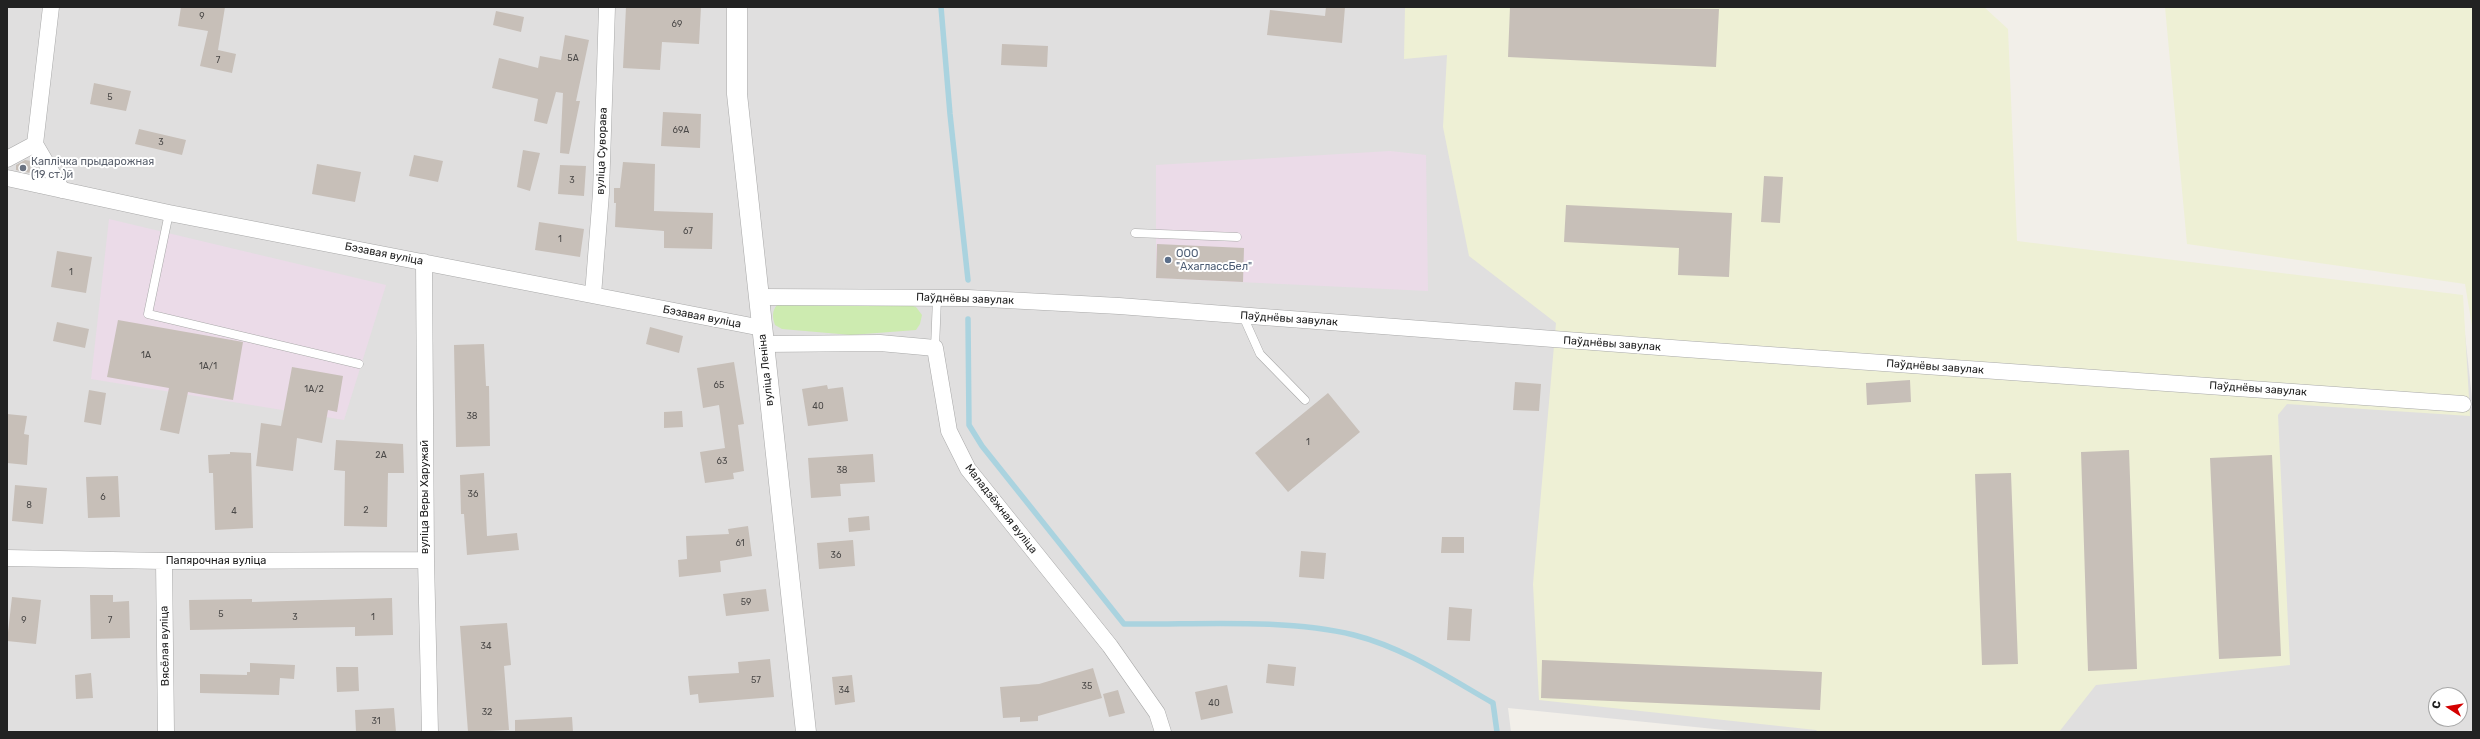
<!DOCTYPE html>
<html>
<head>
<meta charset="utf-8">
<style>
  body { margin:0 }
  #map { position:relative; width:2480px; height:739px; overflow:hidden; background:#f2efe9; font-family:Rubik,sans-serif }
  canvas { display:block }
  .frame { position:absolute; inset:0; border:8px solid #222; pointer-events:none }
  .north { position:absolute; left:2428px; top:687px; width:40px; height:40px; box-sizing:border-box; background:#fff; border:1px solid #a7a7a7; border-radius:50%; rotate:282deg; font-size:11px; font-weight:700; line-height:16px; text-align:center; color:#222 }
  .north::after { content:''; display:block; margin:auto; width:14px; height:18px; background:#d40000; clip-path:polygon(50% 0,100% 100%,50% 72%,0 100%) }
</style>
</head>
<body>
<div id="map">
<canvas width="2480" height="739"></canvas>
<div class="frame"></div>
<div class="north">С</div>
</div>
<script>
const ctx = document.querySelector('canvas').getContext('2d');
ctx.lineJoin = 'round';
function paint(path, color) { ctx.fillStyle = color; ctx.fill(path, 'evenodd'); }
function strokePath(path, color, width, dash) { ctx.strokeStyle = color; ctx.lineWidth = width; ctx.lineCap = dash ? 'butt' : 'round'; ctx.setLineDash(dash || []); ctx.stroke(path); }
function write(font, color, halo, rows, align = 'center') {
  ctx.font = font + ' Rubik,sans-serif'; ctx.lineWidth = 4; ctx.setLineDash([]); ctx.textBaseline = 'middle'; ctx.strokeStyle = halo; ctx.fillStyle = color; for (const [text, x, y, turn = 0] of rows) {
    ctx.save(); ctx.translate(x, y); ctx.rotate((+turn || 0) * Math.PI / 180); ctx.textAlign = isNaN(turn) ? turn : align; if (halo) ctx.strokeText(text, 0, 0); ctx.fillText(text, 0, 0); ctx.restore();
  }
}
paint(new Path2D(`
  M7 7H1828L1897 303 2462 307 2473 407V732H1744L1508 708 1511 732H7ZM2436 695H2460V719H2436Z`), '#e0dfdf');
paint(new Path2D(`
  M1390 151 1426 155 1428 291 1156 278V165Z
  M109 219 386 285 344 420 91 379Z`), '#ebdbe8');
paint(new Path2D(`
  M1405 7H1984L2008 29 2017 241 2463 295 2470 416 2287 404 2278 415 2290 665 2096 685 2059 732H1818L1816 730 1539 700 1533 584 1556 323 1469 256 1443 127 1447 55 1404 59Z
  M2165 7H2473V332L2465 284 2187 244Z`), '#eef0d5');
paint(new Path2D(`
  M777 305H910L916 307 922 315 920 324 916 330 851 335 782 329 775 325C772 317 772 311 777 305Z`), '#cdebb0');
strokePath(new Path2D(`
  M941 7 950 114 968 280
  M968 319 969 425 982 446 1124 624C1196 625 1285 618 1354 635 1405 648 1449 678 1493 703L1497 732`), '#aad3df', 5.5);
paint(new Path2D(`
  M181 7H225L218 50 236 54 232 73 200 66 208 31 178 26Z
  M626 7H701L699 44 662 42 660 70 623 68Z
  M1326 7H1345L1342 43 1267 35 1270 10 1325 16Z
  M1510 7 1719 9 1716 67 1508 57Z
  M496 11 524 17 521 32 493 25Z
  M565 35 589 40 576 101H580L569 154 560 153 563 93 556 92 547 124 534 121 538 99 492 88 499 58 538 68 540 56 561 60Z
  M1002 44 1048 46 1047 67 1001 65Z
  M94 83 131 91 126 111 90 104Z
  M663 112 701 114 700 148 661 146Z
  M139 129 186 140 182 155 135 144Z
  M523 150 540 153 530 191 517 187Z
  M414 155 443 161 438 182 409 176Z
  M25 160 31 161 30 173 16 170V165Z
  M623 162 655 164 654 211 713 213 712 249 664 248V231L615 227 616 203H614V188H620Z
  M317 164 361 172 355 202 312 194Z
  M560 165 586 166 584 196 558 194Z
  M1764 176 1783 177 1780 223 1761 222Z
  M1566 205 1732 213 1729 277 1678 275 1679 248 1564 242Z
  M539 222 584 229 580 257 535 250Z
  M1157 244 1244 248 1243 282 1156 278Z
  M57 251 92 257 86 293 51 287Z
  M118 320 243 342 233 400 188 392 179 434 160 430 169 388 107 377Z
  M57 322 89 329 85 348 53 341Z
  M650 327 683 336 679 353 646 344Z
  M484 344 486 386H489L490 446 456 447 454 345Z
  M734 362 744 424 738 425 744 471 733 473 734 479 705 483 700 452 725 448 719 405 703 408 697 368Z
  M292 367 343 376 337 412 328 410 322 443 297 438 293 471 256 466 261 423 281 426Z
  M1910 380 1911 402 1867 405 1866 383Z
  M1515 382 1541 384 1539 411 1513 410Z
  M827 385 828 389 843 387 848 421 808 426 802 389Z
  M89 390 106 393 101 425 84 422Z
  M1328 393 1360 432 1288 492 1255 453Z
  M682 411 683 427 664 428V412Z
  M7 414 27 416 24 434 29 435 27 465 7 463Z
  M336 440 403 444 404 473H388L387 527 344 526 345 471 334 470Z
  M2129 450 2137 669 2088 671 2081 452Z
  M230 452 251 453 253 528 215 530 213 473H209L208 455 230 454Z
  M873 454 875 482 840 484 841 496 811 498 808 458Z
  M2272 455 2281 656 2219 659 2210 458Z
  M484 473 487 536 517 533 519 550 467 555 464 514H461L460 475Z
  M2011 473 2018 664 1982 665 1975 474Z
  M118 476 120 517 88 518 86 477Z
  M15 485 47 488 43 524 12 521Z
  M869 516 870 530 849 532 848 518Z
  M748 526 752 556 720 561 721 572 679 577 678 560 687 559 686 536 729 534 728 529Z
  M1442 537H1464V553H1441Z
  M853 540 855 566 819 569 817 543Z
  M1301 551 1326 553 1324 579 1299 577Z
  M766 589 769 611 726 616 723 594Z
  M90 595H113V602L129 601 130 638 91 639Z
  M12 597 41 600 36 644 7 641Z
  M392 598 393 635 355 636V627L190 630 189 600 252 599V602Z
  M1449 607 1472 609 1470 641 1447 640Z
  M507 623 511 665 504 666 509 730 468 732 460 626Z
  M770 659 774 697 699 703 698 694 690 695 688 676 739 673 738 662Z
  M1542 660 1822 672 1820 710 1541 698Z
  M250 663 295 665 294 679 280 678 279 695 200 693V674L247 675V672H250Z
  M1268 664 1296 667 1294 686 1266 683Z
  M336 667H358L359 691 337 692Z
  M1093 668 1102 698 1038 716V721L1020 722V717L1003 718 1000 687 1039 684Z
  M91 673 93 698 76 699 75 675Z
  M852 675 855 702 835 705 832 677Z
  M1227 685 1233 713 1201 720 1195 692Z
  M1118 690 1125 713 1109 717 1103 694Z
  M394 708 396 732H356L355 710Z
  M572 717 573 732H515V720Z`), '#c7bfb8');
const service = new Path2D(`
  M169 213 148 314 359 364
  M1135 233 1237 237
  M1243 316 1260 354 1305 400
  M935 348 937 298`);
const minor = new Path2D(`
  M35 144 62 190
  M7 159 35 144 51 7
  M7 178 169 213 762 328
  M424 262 426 560 430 732
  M593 295 601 193 607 7
  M759 297 968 298 1119 306 1685 349 2463 404
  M763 344 880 343 935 348 949 431 968 469 1110 646 1157 713 1163 732
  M7 558 164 561 426 560
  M164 561 166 732`);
const tertiary = new Path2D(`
  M737 7V94L806 732`);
strokePath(service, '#a9a9a9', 9);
strokePath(minor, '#a9a9a9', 17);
strokePath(tertiary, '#a9a9a9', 21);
strokePath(service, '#fff', 8);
strokePath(minor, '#fff', 16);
strokePath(tertiary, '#fff', 20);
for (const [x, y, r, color] of [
  [23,168,4,"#6b7280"],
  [1168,260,4,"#5c6f8a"]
]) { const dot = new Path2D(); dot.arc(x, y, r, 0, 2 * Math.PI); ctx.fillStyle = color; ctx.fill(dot); strokePath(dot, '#fff', 1.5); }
write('9px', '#4b4948', null, [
  ["9",202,16],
  ["69",677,24],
  ["5А",573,58],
  ["7",218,60],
  ["5",110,97],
  ["69А",681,130],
  ["3",161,142],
  ["3",572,180],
  ["67",688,231],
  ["1",560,239],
  ["1",71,272],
  ["1А",146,355],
  ["1А/1",208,366],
  ["65",719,385],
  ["1А/2",314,389],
  ["40",818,406],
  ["38",472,416],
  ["1",1308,442],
  ["2А",381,455],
  ["63",722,461],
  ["38",842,470],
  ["36",473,494],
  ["6",103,497],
  ["8",29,505],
  ["2",366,510],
  ["4",234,511],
  ["61",740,543],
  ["36",836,555],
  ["59",746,602],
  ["5",221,614],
  ["3",295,617],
  ["1",373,617],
  ["9",24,620],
  ["7",110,620],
  ["34",486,646],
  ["57",756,680],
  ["35",1087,686],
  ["34",844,690],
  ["40",1214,703],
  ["32",487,712],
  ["31",376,721]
]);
write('11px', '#222', '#fff', [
  ["вуліца Суворава",602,151,-88],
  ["Бэзавая вуліца",384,254,11],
  ["Паўднёвы завулак",965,299,2],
  ["Бэзавая вуліца",702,317,11],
  ["Паўднёвы завулак",1289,319,4],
  ["Паўднёвы завулак",1612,344,4],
  ["Паўднёвы завулак",1935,367,4],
  ["вуліца Леніна",766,370,-96],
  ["Паўднёвы завулак",2258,389,4],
  ["вуліца Веры Харужай",425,497,-90],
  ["Маладзёжная вуліца",1001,509,52],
  ["Папярочная вуліца",216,561],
  ["Вясёлая вуліца",165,646,-91]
]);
write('11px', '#5b616d', '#fff', [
  ["Каплічка прыдарожная",31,162],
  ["(19 ст.)й",31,175]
], 'left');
write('11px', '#4e5e75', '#fff', [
  ["ООО",1176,254],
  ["\"АхаглассБел\"",1176,267]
], 'left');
</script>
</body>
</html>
